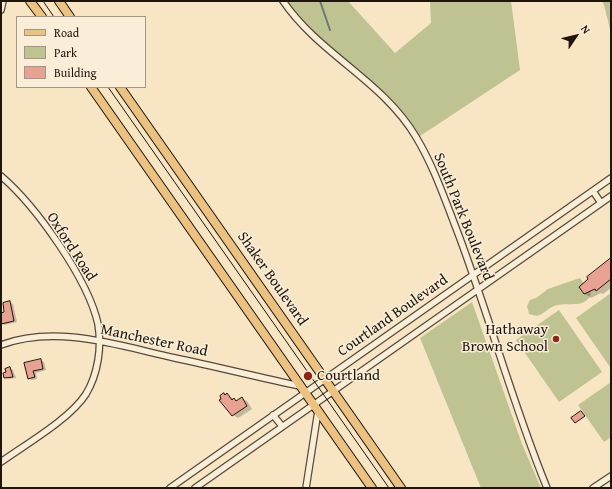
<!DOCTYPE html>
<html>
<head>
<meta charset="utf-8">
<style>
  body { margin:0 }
  #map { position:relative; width:612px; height:489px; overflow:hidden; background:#f7e5c3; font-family:"Gentium Book Plus",serif }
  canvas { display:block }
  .frame { position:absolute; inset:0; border:2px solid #1f150b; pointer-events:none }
  .legend { position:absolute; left:16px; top:16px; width:130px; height:72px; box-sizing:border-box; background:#faeed8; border:1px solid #a29786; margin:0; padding:5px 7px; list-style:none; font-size:12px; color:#1f150b }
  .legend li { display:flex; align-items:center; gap:8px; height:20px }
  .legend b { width:20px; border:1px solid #a29786 }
  .north { position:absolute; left:556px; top:16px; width:40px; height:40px; -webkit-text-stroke:3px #faeed8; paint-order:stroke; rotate:55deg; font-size:11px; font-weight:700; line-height:16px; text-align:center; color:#1f150b }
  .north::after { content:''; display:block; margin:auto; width:14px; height:18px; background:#1f150b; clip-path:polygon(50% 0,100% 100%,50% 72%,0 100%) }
</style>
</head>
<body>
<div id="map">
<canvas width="612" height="489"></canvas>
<div class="frame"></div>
<ul class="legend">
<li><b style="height:5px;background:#ecc282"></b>Road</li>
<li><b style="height:11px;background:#bfc392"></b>Park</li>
<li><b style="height:11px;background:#e7a294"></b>Building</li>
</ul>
<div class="north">N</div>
</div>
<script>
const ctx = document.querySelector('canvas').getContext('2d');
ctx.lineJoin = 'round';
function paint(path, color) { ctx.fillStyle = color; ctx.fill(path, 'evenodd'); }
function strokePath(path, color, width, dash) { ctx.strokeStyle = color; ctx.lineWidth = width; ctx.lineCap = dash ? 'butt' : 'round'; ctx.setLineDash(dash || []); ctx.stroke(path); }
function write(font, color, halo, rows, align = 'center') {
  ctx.font = font + ' "Gentium Book Plus",serif'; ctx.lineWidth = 3; ctx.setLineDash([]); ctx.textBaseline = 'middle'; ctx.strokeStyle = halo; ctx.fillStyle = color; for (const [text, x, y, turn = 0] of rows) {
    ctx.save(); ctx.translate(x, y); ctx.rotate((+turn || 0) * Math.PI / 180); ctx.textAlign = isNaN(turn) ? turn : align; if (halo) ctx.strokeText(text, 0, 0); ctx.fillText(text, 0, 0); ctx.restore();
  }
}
paint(new Path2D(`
  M283 1H348L395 53 431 23 430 1H511L520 70 417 138 400 114 310 33Z
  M602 1H611V33L604 5Z
  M580 278 584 284 579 287 584 294 589 291 591 294C585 309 569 302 557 305 549 307 544 314 537 316L529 314 527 306 530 300 536 298 548 289Z
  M611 293V366L610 367 576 318Z
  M472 302 522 444 541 488H481L420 338Z
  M559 310 602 372 559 402 516 340Z
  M611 382V437L604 442 578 405Z`), '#bfc392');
paint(new Path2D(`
  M611 259V288L603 294 601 293 591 298 585 294 580 287Z
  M10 302 13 304 17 322 5 325 2 324 1 314 5 313Z
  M40 360 44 362 46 370 36 373 37 379 32 380 29 378 26 363Z
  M10 368 13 370 16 378 8 379 5 377Z
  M224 394H227L237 402 242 399 247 401 252 409 238 418 233 415 221 400Z
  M582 413 585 417 576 422Z`), '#0003');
strokePath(new Path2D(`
  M320 1 330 30`), '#6c7a75', 2);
const building = new Path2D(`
  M611 258V279L596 291 595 289 584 294 579 287 588 279 587 277Z
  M10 301 14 321 1 324V313L4 312 3 303Z
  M41 359 43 369 33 371 35 377 28 379 24 363Z
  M10 367 13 377 4 378 3 373 6 372 5 369Z
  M224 393 225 395 227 393 232 400 234 398 236 401 242 397 247 406 232 416 219 400 221 399 220 396Z
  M581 411 585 416 575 423 571 418Z`);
paint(building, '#e7a294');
strokePath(building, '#1f150b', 1);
const street = new Path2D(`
  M283 1C319 54 383 81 416 137 433 165 444 197 456 228 489 314 512 403 547 488
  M1 10 3 1
  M1 176C36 206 88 279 98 324 102 347 98 374 86 394 70 419 26 444 1 462
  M593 191 601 203
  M1 345C57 324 120 346 175 358 217 367 258 377 300 386
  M273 415 282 426
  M170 488 611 178
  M195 488 611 196
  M306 488 318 411
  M593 488 611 476`);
const primary = new Path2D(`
  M30 1 42 17
  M59 1 70 17
  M91 87 372 488
  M120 87 401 488`);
strokePath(street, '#554939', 8);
strokePath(primary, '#1f150b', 10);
strokePath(street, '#faeed8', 5.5);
strokePath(primary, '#ecc282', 8);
strokePath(new Path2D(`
  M43 1 54 17
  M108 87 389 488`), '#1f150b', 1);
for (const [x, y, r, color] of [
  [556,339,4,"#8f2418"],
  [308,376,5,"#8f2418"]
]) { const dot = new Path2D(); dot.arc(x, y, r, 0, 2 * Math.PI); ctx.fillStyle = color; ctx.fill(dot); strokePath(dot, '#faeed8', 1.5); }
write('15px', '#1f150b', '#faeed8', [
  ["South Park Boulevard",463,217,68],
  ["Oxford Road",71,247,57],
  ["Shaker Boulevard",272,279,55],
  ["Courtland Boulevard",393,316,-35],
  ["Manchester Road",154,341,12]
]);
write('15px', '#1f150b', '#faeed8', [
  ["Hathaway",548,330],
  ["Brown School",548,347],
  ["Courtland",317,376,"left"]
], 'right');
</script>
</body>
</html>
